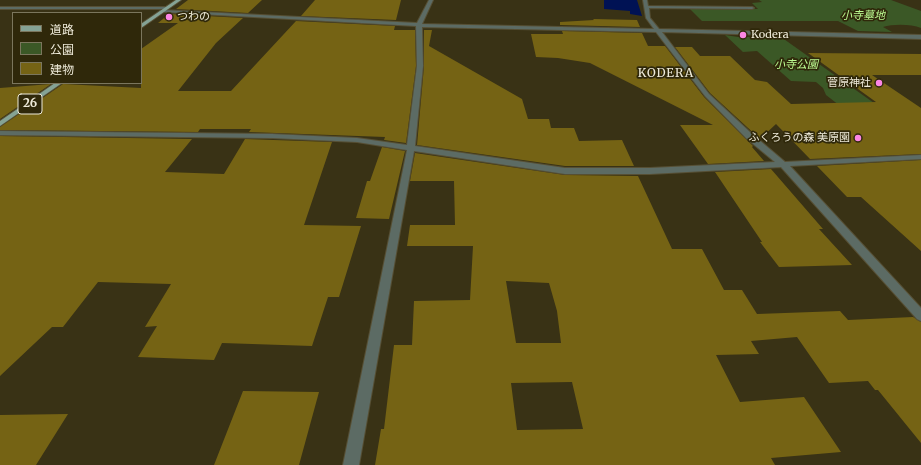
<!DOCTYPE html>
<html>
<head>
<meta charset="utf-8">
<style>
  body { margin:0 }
  #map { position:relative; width:921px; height:465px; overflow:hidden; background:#393215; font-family:Merriweather,"Noto Sans JP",serif }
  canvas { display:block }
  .legend { position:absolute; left:12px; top:12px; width:130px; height:72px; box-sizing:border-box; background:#2f280a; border:1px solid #7b765d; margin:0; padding:5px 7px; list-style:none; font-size:12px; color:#eeead9 }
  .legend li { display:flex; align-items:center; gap:8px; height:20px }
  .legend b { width:20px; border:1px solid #7b765d }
</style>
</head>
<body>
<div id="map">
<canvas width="921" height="465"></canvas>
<ul class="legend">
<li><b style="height:5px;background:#85a395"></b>道路</li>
<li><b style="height:11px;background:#3b5826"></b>公園</li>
<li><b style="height:11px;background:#756314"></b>建物</li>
</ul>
</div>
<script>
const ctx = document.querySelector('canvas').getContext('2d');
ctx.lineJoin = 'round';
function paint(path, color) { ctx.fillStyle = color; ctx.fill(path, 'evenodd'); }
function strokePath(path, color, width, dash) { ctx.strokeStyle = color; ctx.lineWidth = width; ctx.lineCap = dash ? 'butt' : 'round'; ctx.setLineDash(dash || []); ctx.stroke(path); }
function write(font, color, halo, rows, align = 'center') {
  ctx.font = font + ' Merriweather,"Noto Sans JP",serif'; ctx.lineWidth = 3.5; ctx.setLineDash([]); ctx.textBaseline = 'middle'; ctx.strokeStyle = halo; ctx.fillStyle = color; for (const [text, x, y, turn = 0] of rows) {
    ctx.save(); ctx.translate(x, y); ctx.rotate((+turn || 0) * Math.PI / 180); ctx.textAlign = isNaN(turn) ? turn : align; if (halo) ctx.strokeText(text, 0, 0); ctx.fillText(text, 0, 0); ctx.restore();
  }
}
paint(new Path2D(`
  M759 0H891L921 11V28C911 24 893 24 883 27L892 32 858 31 838 21H702L689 8 758 9 752 3 762 2Z
  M725 35 738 37H781L905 125 857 119 826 95 823 88 816 82 791 81 757 51 743 52Z`), '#3b5826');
paint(new Path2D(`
  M604 0H637L642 16 630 14V11L604 9Z`), '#001254');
paint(new Path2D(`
  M188 0H262L248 13 176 9Z
  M315 0H401L396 20 301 16Z
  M169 14 243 18 216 43 178 91H231L296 21 395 26 394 30H415L416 66 406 143 384 140 385 137 249 132 251 129H200L198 132 0 130V127L63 84 141 88V49L178 23H158Z
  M593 19 637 20 640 27 560 25V22L594 20Z
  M424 30H432L429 46 522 99 528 119H549L551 128H574L579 141 622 140 634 166H565L417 145 424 66Z
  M562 31 642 33 648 46H665L704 97 753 146 752 147 764 161 708 164 680 125H713L590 63 558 58 536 57 531 34H563Z
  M675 47H692L700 56H730L755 80 767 82 791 104 876 102 808 53 921 54V75H872L921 108V154L810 159 776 124 760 139 710 93Z
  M51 84 0 119V88Z
  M0 136 192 139 165 172 224 174 245 139 332 142 304 225 361 226 339 297H328L312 346 222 343 214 360 138 357 157 326 145 327 171 284 98 282 63 327H52L0 376Z
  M382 147 405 151 389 219 356 218 367 181H370Z
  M415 153 565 175 638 176 672 249H702L724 290H742L757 314 840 311 848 320 913 317 921 322V443L878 390H875L868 381 829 383 797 337 751 341 759 354 716 355 740 402 804 397 841 452 771 458 775 465H375L381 429H384L394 345H412L414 301 470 300 473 246H407L410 225H455L454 181H410ZM506 281 549 283 557 311 561 343H516ZM572 382 583 429 517 430 511 383Z
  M921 160V251L861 197H847L817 166Z
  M771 169 823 229H819L852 265 779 267 760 242H762L715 172Z
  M243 391 319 392 299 465H214Z
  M68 414 36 465H0V415Z`), '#756314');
const minor = new Path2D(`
  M429 0H433L422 24 654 29 646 18 643 0H647L648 6 752 7 754 8 752 9 649 8 650 18 659 29 921 35V39L662 32 709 94 752 134 785 162 921 155V159L790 166 921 308V321L917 319 781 167 650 174H565L414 151 359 465H343L407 150 357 142 272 138 0 135V131L272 134 357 138 407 145 417 66 416 26 163 12 161 11 163 10 417 23ZM422 27 656 32 705 96 746 138 775 162 650 168H565L415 146 423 66Z
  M0 7H167L169 8 167 9H0Z`);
const major = new Path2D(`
  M176 0H181L141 28V24Z
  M55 83H62L0 126V121Z`);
strokePath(minor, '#564f34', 2);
strokePath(major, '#564f34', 2);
paint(minor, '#5c6b64');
paint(major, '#85a395');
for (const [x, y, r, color] of [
  [169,17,4,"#fc86e4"],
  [743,35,4,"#fc86e4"],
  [879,83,4,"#fc86e4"],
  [858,138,4,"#fc86e4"]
]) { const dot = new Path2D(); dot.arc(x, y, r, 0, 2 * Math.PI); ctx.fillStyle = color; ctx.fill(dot); strokePath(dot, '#2f280a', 1.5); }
write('italic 11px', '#bbfa91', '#2f280a', [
  ["小寺墓地",863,16],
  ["小寺公園",796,65]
]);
write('11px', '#eeead9', '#2f280a', [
  ["つわの",177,17],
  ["Kodera",751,35],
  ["菅原神社",871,83,"right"],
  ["ふくろうの森 美原園",850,138,"right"]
], 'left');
ctx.letterSpacing = '1px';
write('12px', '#eeead9', '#2f280a', [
  ["KODERA",666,74]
]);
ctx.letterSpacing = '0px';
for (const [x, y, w] of [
  [30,104,24]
]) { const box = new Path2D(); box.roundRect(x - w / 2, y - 10, w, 20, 3); ctx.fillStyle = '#2f280a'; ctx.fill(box); strokePath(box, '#eeead9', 1); }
write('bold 12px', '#eeead9', null, [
  ["26",30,104]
]);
</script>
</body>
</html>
